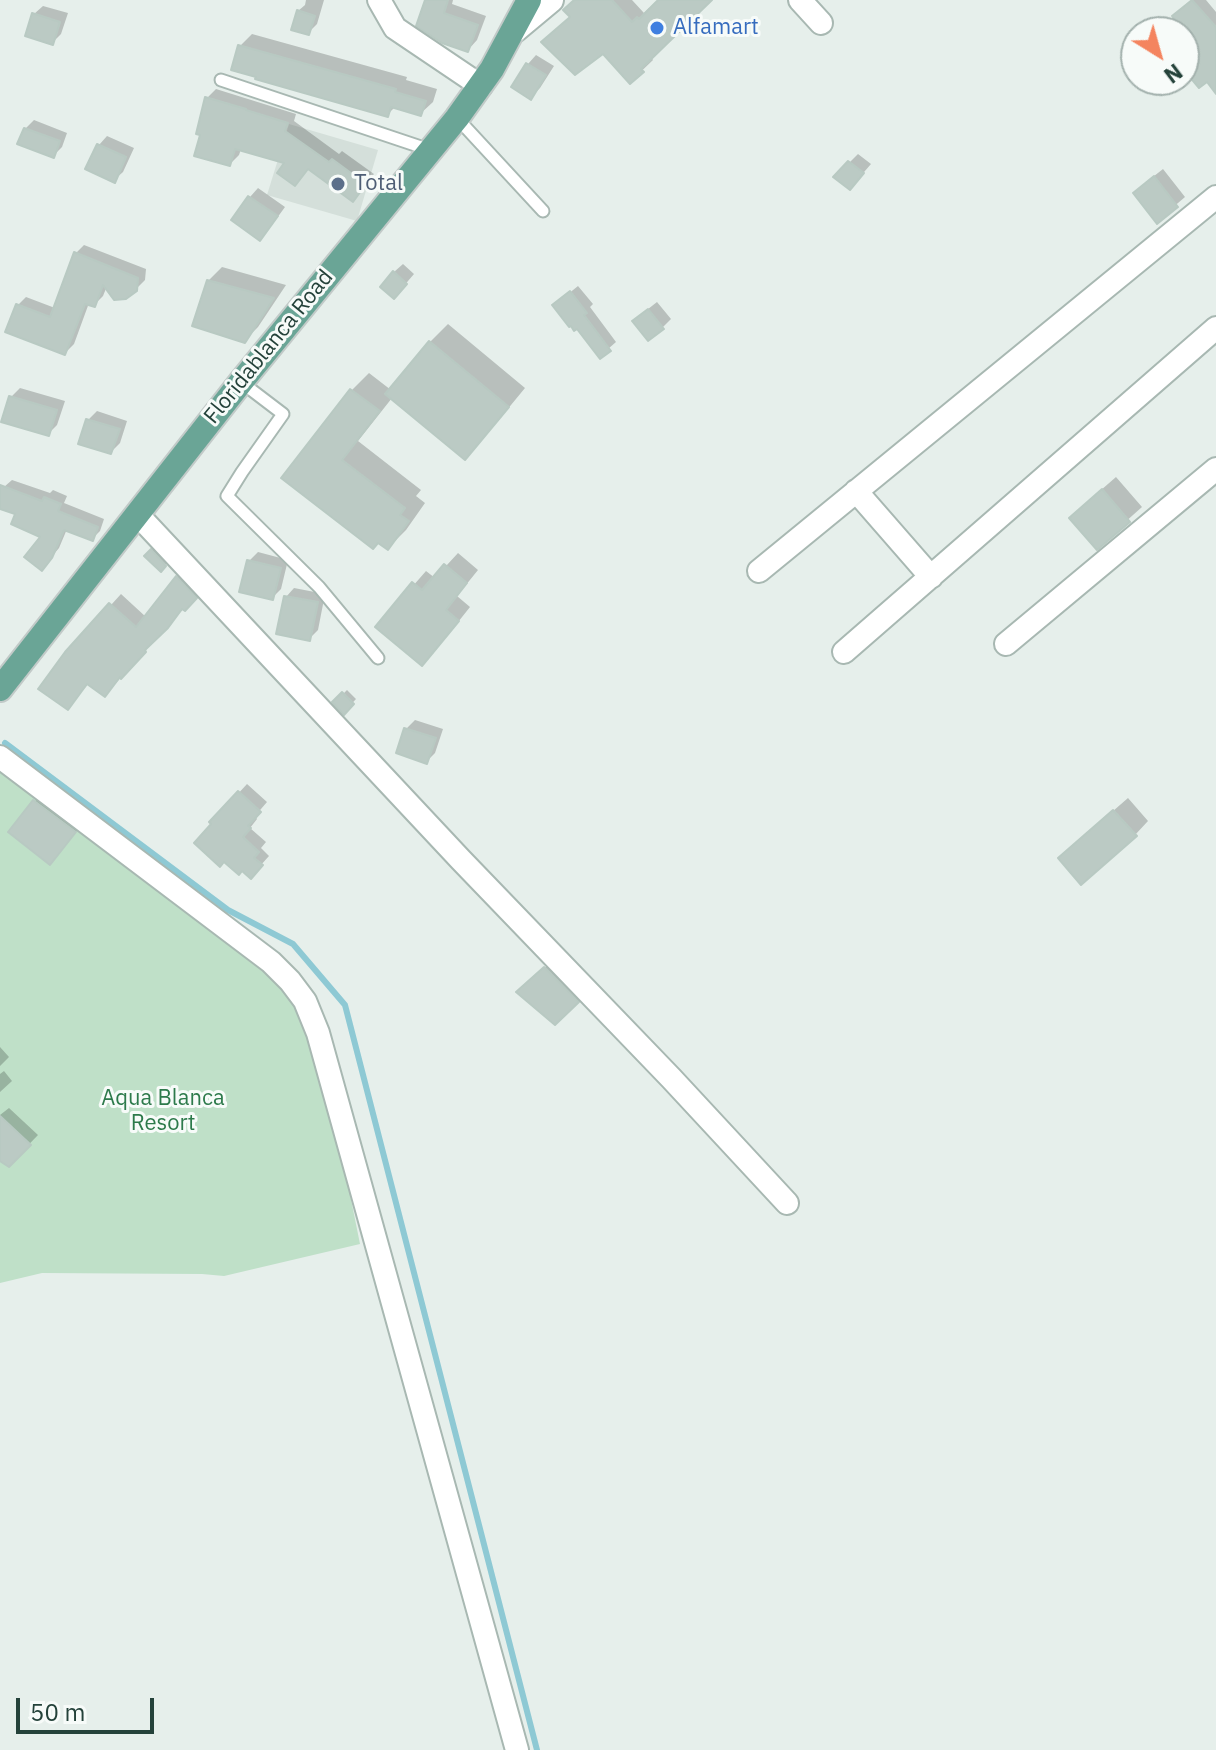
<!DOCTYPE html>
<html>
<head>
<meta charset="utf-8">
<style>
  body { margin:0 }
  #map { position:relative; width:1216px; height:1750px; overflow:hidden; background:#e6efeb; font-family:"IBM Plex Sans",sans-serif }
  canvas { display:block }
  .north { position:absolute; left:1120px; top:16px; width:80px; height:80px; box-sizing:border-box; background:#f7fbf9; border:2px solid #a3b1ad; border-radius:50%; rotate:143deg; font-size:22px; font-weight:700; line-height:32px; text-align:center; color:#24423a }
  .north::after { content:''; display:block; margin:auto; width:28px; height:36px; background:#f4845f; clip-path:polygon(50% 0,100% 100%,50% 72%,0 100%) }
  .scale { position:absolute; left:16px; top:1698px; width:138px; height:36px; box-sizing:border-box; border:4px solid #24423a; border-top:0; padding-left:10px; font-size:24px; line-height:28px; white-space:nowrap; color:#24423a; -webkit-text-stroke:6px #f7fbf9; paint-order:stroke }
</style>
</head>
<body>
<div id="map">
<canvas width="1216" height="1750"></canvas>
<div class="north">N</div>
<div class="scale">50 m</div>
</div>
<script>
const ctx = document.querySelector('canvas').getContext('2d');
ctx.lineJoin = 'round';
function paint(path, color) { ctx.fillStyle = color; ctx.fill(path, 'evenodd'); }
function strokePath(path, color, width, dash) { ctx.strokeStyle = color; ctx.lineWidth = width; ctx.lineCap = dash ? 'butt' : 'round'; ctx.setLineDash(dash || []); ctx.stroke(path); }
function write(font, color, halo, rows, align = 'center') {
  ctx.font = font + ' "IBM Plex Sans",sans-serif'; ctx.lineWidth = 6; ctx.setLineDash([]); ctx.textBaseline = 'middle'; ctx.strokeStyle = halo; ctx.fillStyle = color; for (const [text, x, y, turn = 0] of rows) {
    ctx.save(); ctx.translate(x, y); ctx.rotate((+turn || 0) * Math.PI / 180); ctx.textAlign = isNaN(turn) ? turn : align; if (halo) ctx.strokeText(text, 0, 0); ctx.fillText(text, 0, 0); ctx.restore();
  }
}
paint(new Path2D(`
  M289 124 378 150 357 221 267 195Z`), '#d4dfda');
paint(new Path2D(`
  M0 764 255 963 289 997 306 1028 331 1100 360 1244 224 1276 202 1274 42 1273 0 1283Z`), '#bfe0c8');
paint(new Path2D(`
  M306 0H324L317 24 308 33 298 11 305 5Z
  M428 0H453L452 4 486 16 477 40 468 50Z
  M576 0H632L644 13 649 8 651 9 661 0H689L651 57 653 60 630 82 572 16Z
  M1193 0H1206L1216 12V88L1184 61V34L1187 31 1182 9Z
  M43 6 68 13 61 34 52 43 34 14Z
  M252 34 407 77 406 80 437 89 433 102 420 114 395 107 387 115 240 46Z
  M536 55 554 66 540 88 531 97 514 87 528 64Z
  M216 89 296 114 294 121 339 154 342 151 374 174 352 199 309 167 295 184 287 162 241 149 239 155 230 164 207 98Z
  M34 120 67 133 62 147 53 156 25 129Z
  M107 136 134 148 123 172 114 180 88 168 99 145Z
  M858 154 871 164 858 179 836 176Z
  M1163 169 1185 197 1157 221 1144 184Z
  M258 188 285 207 269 229 260 238 234 219 250 197Z
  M84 245 146 269 145 280 136 289 107 286 103 296 94 305 89 303 74 344 65 353 18 305 26 297 55 308 75 254Z
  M403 264 414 274 402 288 394 272Z
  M222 267 286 285 258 327 245 340 208 281Z
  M578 286 593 304 590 307 616 342 600 356 577 326 562 299Z
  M657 302 671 319 663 327 643 313Z
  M448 324 525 388 483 439 465 457 392 398 358 441 421 490 416 496 425 503 406 530 388 548 284 477 352 390 369 373 391 390 430 342Z
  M20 388 65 401 57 425 48 434 11 397Z
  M97 411 127 421 120 443 111 452 88 420Z
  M1116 477 1142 507 1097 547 1085 504Z
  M12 480 50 493 53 490 67 496 64 503 104 519 100 531 92 539 67 529 59 548 49 560 43 536 18 513 0 507V499L4 487Z
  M160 542 173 556 161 569 147 556Z
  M258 552 288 560 281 589 272 598 249 561Z
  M458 553 478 570 457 596 470 607 435 651 378 626 426 571 435 578Z
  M187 567 206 586 154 639 155 640 105 695 89 683 68 708 111 605 121 594 146 617 177 577Z
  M294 588 325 594 318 630 309 639 286 597Z
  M347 690 356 699 344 712 335 702Z
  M415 720 443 729 435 753 426 762 406 729Z
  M247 784 267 802 255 816 257 819 250 828 266 842 261 848 269 856 251 876 212 822Z
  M43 792 83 823 58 854 10 831Z
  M1128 798 1148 821 1135 835 1074 845Z
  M554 960 586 992 555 1022 527 983Z
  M0 1047 9 1057 0 1066Z
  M4 1071 12 1081 0 1092V1074Z
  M9 1108 38 1135 9 1165 0 1159V1115Z`), '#0003');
strokePath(new Path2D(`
  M5 743 228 910 293 944 345 1005 537 1750`), '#8ec9d4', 6);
const building = new Path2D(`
  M425 0H448L444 13 478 25 468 52 442 43 416 26Z
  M574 0H612L632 22 637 17 639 19 658 0H712L641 69 644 72 630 84 603 54 575 75 541 42 570 17 563 10Z
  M1192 0 1216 27V94L1207 82 1199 88 1184 70V31L1172 16Z
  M297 10 315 16 309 35 291 30Z
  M32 13 60 22 53 45 25 36Z
  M238 45 396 89 395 92 426 101 421 116 391 107 388 117 255 79 256 77 231 70Z
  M526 63 546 75 531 100 511 87Z
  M205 97 246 109V110L288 123 285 131 329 162 332 159 366 184 353 202 308 169 295 186 277 173 284 163 235 149 230 166 194 156 200 135 196 134Z
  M24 128 60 141 54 158 17 144Z
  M97 144 126 157 115 183 85 169Z
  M848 161 864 173 850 190 833 177Z
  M1154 176 1178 207 1157 224 1133 193Z
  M248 196 278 216 260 241 231 220Z
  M74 252 138 278 137 291 126 299 114 300 103 285 95 307 85 304 65 355 5 332 16 304 50 317Z
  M393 271 407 284 394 299 380 287Z
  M207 280 274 298 245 343 192 326Z
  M570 291 587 313 584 315 611 351 600 359 577 329 574 331 571 326 569 327 552 305Z
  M648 309 664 329 648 341 632 321Z
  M429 341 509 407 465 460 385 394Z
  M350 389 380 411 342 460 405 508 400 515 409 521 388 550 378 543 373 549 281 478Z
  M9 396 57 410 49 436 1 422Z
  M86 419 120 429 111 454 78 444Z
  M0 485 42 501 44 497 61 504 58 511 98 527 93 541 64 530 52 558 42 571 24 557 40 537 11 524 15 514 0 509Z
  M1102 489 1130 522 1097 550 1069 518Z
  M151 549 166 566 161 572 144 556Z
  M247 560 281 568 273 600 239 592Z
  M444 564 467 583 446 610 459 621 422 666 375 627 412 582 422 590Z
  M176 576 197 598 185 611 182 609 168 628 145 650 146 652 121 679 120 677 105 697 87 684 68 710 38 689 65 652 109 603 136 627Z
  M284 596 318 602 310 641 276 634Z
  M342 692 354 704 344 715 332 702Z
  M404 728 436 738 427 764 396 753Z
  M238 791 261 812 248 826 251 828 243 837 259 852 254 858 263 865 251 879 242 871 239 875 224 862 220 867 194 843 211 824 209 822Z
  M33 800 76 832 50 865 8 832Z
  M1113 810 1137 836 1081 885 1058 858Z
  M544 967 579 1002 555 1025 516 992Z
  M0 1116 31 1145 9 1167 0 1161Z`);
paint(building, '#bbcac4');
strokePath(building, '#b8c9c2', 2);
const service = new Path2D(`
  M221 80 430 150
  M457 118 543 211
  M241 382 283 414 242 472 227 496 319 587 378 658`);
const minor = new Path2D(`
  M379 0 395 28 481 86
  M800 0 821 23
  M856 491 931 577
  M137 514 461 860 671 1078 787 1203
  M759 571 1216 197
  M1006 644 1216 469
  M844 652 1216 328
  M0 757 271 962 290 981 305 1001 318 1033 517 1750`);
const tertiary = new Path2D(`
  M515 30 551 0`);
const primary = new Path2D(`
  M0 689 241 382 457 118 492 69 529 0`);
strokePath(service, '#a8b8b2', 15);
strokePath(minor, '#a8b8b2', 26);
strokePath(tertiary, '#a8b8b2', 28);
strokePath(primary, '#c2cac8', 28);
strokePath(service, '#fff', 11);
strokePath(minor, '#fff', 22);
strokePath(tertiary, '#fff', 24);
strokePath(primary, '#6aa596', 24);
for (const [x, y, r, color] of [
  [657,28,8,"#3f7fe0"],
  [338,184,8,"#5c6f8a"]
]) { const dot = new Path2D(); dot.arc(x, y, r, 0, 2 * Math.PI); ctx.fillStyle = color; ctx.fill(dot); strokePath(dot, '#f7fbf9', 3); }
write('22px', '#366cbe', '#f7fbf9', [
  ["Alfamart",673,28]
], 'left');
write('22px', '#4e5e75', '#f7fbf9', [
  ["Total",354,184]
], 'left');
write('22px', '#24423a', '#f7fbf9', [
  ["Floridablanca Road",269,347,-51]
]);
write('22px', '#2d7a4b', '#f7fbf9', [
  ["Aqua Blanca",163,1099],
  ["Resort",163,1124]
]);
</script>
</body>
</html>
